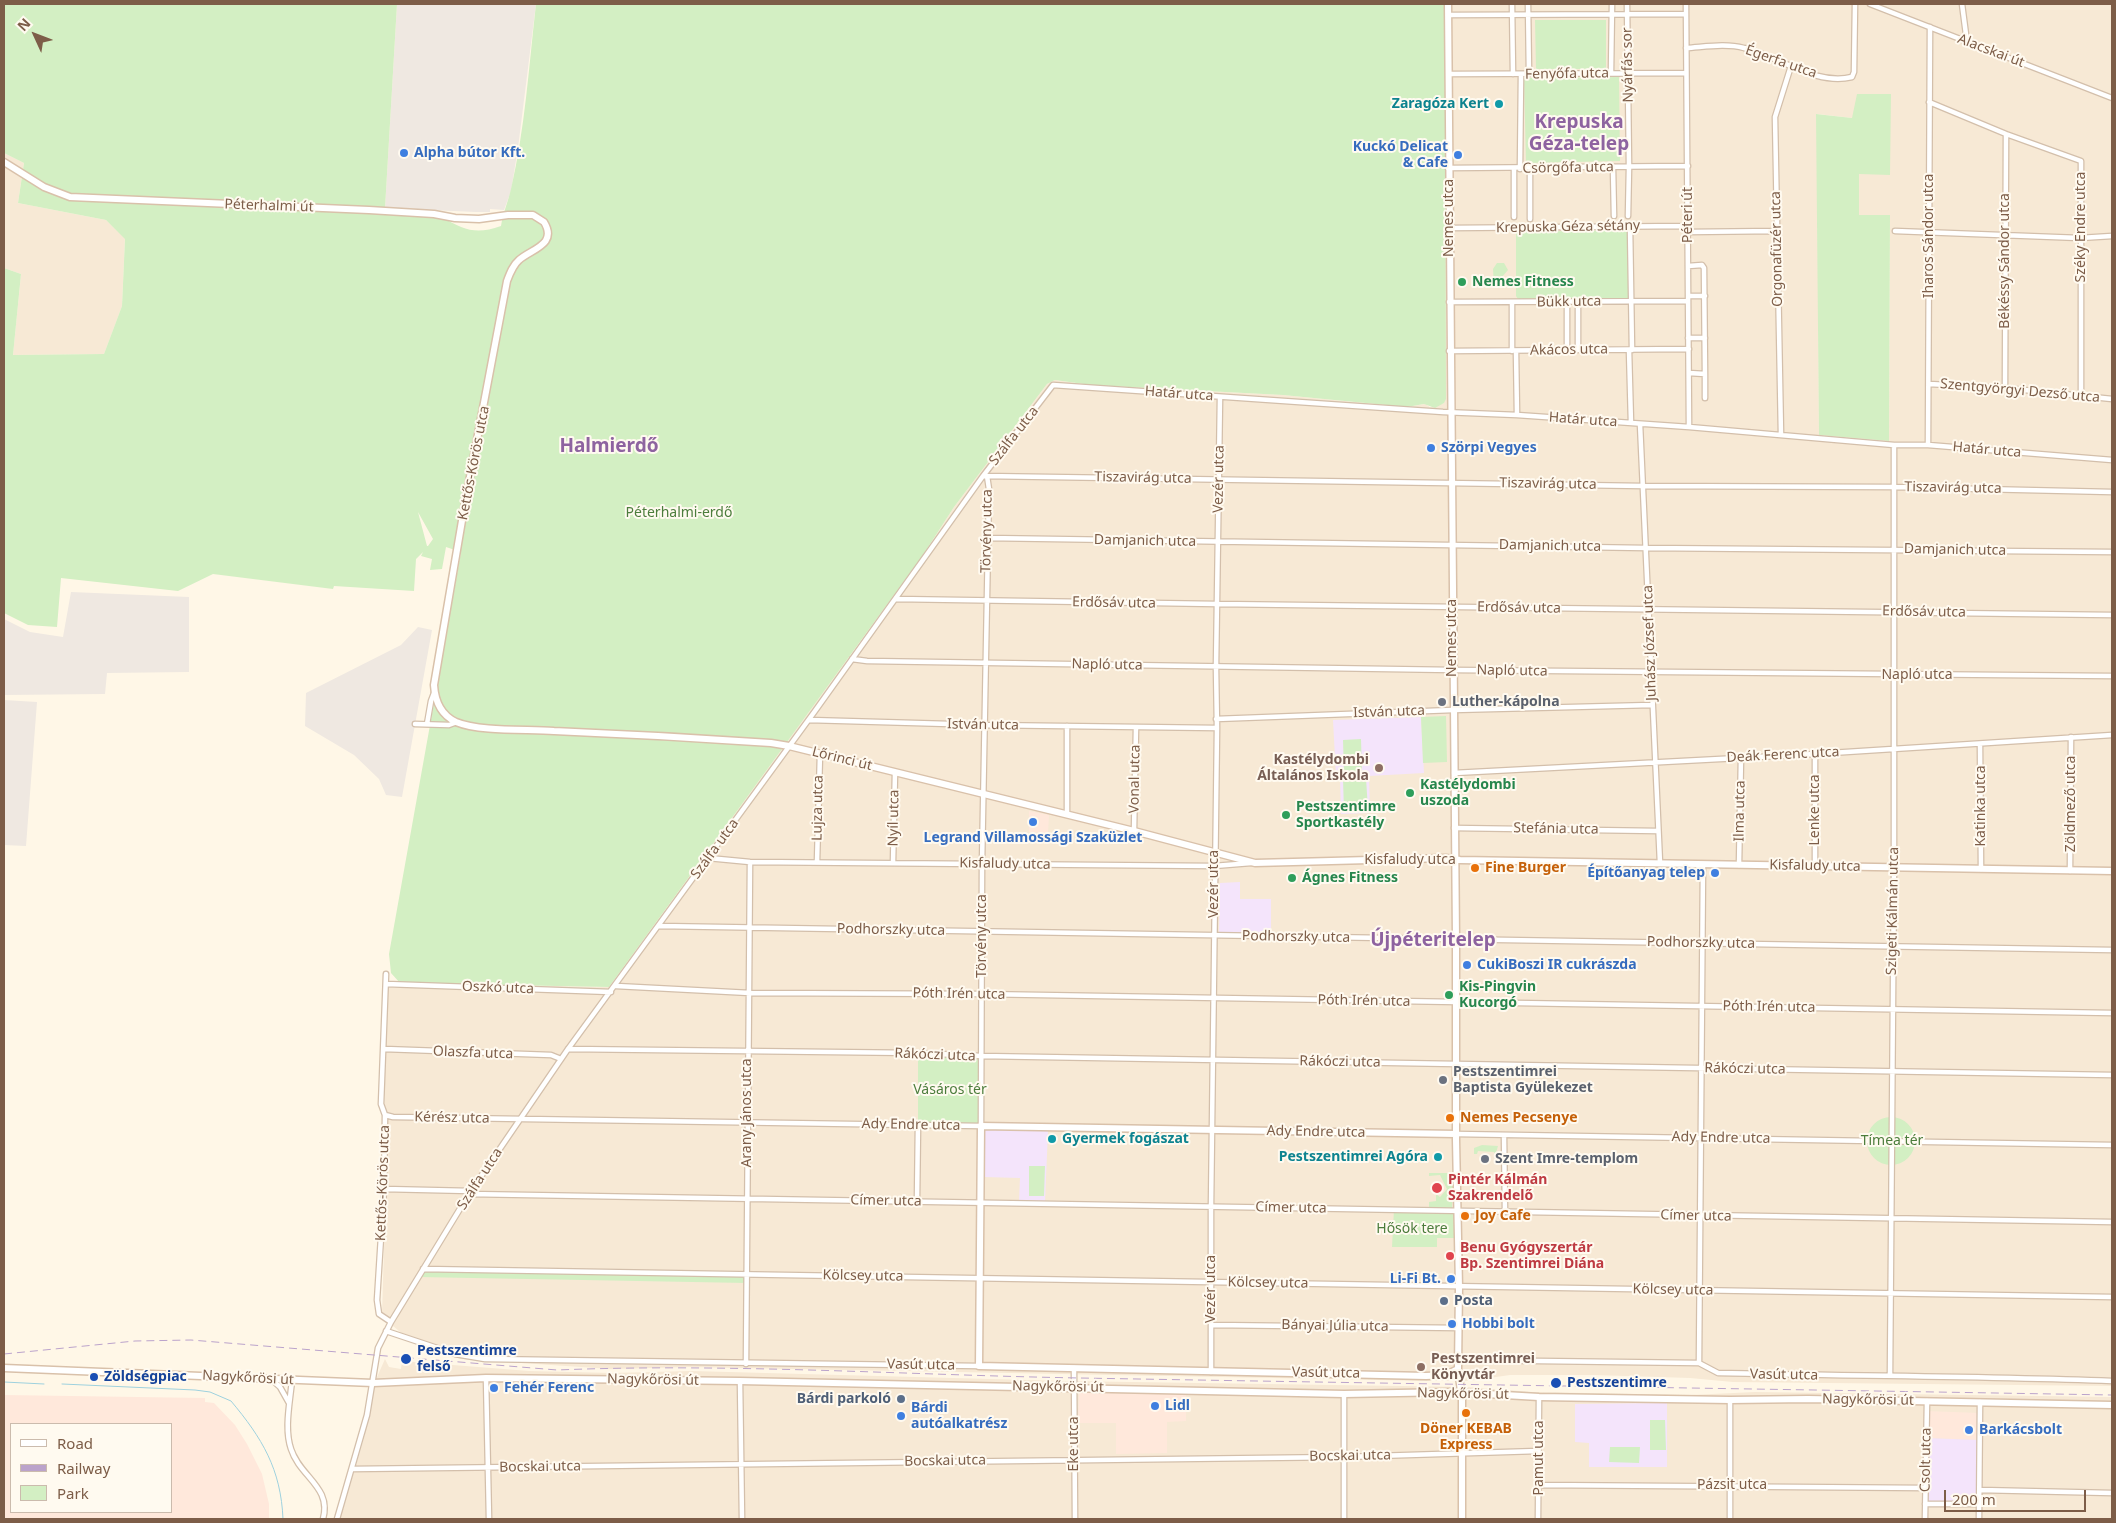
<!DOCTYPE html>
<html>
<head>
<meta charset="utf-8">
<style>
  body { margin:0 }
  #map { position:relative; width:2116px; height:1523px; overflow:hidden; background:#fff7e7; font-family:"Noto Sans",sans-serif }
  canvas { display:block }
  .frame { position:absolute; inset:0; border:5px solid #7d5d48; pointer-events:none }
  .legend { position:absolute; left:10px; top:1423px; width:162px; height:90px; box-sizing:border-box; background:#fffaf0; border:1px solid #cbbbad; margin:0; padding:6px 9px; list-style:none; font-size:15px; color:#7d5d48 }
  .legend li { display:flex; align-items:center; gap:10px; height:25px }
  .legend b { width:25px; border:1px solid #cbbbad }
  .north { position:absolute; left:10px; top:10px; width:50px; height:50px; -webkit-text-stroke:4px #fffaf0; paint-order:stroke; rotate:313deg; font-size:14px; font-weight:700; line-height:20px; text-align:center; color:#7d5d48 }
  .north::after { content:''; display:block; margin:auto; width:18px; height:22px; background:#7d5d48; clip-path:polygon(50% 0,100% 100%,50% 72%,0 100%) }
  .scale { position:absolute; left:1944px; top:1490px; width:142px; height:22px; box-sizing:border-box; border:2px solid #7d5d48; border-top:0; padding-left:6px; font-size:15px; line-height:18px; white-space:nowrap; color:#7d5d48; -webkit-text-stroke:4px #fffaf0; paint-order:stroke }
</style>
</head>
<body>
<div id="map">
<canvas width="2116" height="1523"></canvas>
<div class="frame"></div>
<ul class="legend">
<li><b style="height:6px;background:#fff"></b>Road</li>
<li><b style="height:6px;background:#bba3cb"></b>Railway</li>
<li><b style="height:14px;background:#d3efc3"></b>Park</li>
</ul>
<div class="north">N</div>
<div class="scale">200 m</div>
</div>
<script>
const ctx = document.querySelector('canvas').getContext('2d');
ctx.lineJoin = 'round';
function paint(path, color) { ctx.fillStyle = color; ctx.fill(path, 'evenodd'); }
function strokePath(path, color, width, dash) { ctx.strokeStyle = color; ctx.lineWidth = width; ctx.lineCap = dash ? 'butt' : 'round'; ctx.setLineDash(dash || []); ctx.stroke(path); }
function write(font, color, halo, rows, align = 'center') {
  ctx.font = font + ' "Noto Sans",sans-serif'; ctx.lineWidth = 4; ctx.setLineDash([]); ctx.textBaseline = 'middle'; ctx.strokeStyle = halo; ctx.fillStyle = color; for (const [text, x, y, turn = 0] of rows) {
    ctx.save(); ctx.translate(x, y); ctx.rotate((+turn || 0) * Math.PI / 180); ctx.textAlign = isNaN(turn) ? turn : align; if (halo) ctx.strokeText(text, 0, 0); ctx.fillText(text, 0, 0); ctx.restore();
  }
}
paint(new Path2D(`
  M1445 4H2112V1386L1733 1382 1690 1378 1594 1375H1510L1468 1381H1432L691 1367 611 1369 461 1359 411 1341 393 1326 389 1317 382 1314 388 1118 384 1109 387 988H399L400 983 609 987 923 555 954 507 1047 384 1055 380 1091 385 1283 395 1407 407 1425 404 1430 407 1444 403ZM1817 114 1852 118 1890 174H1859V215L1890 216 1889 441 1819 435Z
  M4 153 24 163 18 203 106 220 125 238 122 306 104 354 13 355 21 274 4 268Z
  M385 1359 389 1367 401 1369 402 1361 529 1371 611 1373 691 1371 1065 1381 1468 1387 1532 1392 1691 1395 1755 1392 2112 1397V1519H340L364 1438 374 1384ZM1186 1394 1166 1422 1116 1454V1423Z`), '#f7e9d5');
paint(new Path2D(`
  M1029 811 1049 815 1048 833 1029 832Z
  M1079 1393 1186 1394V1421L1167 1422V1453L1116 1454V1423H1078Z
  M4 1395 205 1398V1402L214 1403 235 1425 247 1444 262 1474 269 1504V1519H4ZM171 1424V1512H11V1424Z
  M1926 1411 1980 1413V1440L1926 1438Z`), '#ffe8db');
paint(new Path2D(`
  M397 4H536L518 148 511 191 504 210 490 209V212H476L385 208Z
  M71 592 189 597V672L107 673 105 694 4 695V619L30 632 63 637Z
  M418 627 432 630 402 797 386 795 379 779 354 755 305 726 306 693 401 645Z
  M4 700 37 702 26 846 4 845Z`), '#efe8e1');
paint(new Path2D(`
  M1421 717 1424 773 1369 776 1370 813 1341 814 1340 777H1336L1333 720Z
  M1240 882V899H1271V934L1219 932 1220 883Z
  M985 1129 1048 1131 1045 1202 1019 1201 1020 1178 984 1177Z
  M1667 1403V1467H1589V1443L1575 1442V1404Z
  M1926 1438 1980 1440 1979 1504H1925Z`), '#f4e4fb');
paint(new Path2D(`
  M4 4H397L385 208 442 211V217C464 230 476 235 501 226 503 213 508 202 511 189 525 129 529 65 536 4H1445L1446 399 1444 403 1435 408 1424 404 1407 407 1283 395 1091 385 1055 380 1047 384 954 507 923 555 609 987 400 983 391 973 389 954 461 552 446 547 442 569 430 570 432 559 421 556 423 552 416 559 414 591 334 586 333 589 213 574 178 591 61 578 57 627 28 625 4 613V268L21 274 13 355 104 354 122 306 125 239 106 220 18 203 24 163 4 153ZM418 512 433 539 428 546H427Z
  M1535 20H1606V69H1536Z
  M1619 77 1620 161 1526 163 1524 78Z
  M1857 94H1891L1890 175 1859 174V215H1890L1889 441 1819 435 1816 114 1852 118Z
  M1628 230 1629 298 1518 299 1516 296V232Z
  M1497 263H1504L1508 270 1494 286 1493 269Z
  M1446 716 1447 762 1423 763 1421 717Z
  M1361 739 1362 774 1344 775 1343 740Z
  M1366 778 1368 810 1344 811 1343 779Z
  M918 1053 981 1056V1126L918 1124Z
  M1867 1141a24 24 0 1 1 48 0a24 24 0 1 1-48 0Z
  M1482 1145 1498 1146 1495 1156 1494 1152 1478 1151 1477 1154H1474V1148Z
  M1029 1166H1045L1044 1196H1029Z
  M1429 1173H1453L1452 1209 1429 1208V1202L1436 1201V1194L1440 1197 1447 1189 1440 1175 1429 1176Z
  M1394 1209 1456 1211 1458 1238H1437V1247H1392Z
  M423 1269 746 1274 747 1283 418 1277Z
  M1650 1420H1665L1666 1450H1650Z
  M1610 1447H1640L1639 1463 1609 1462Z`), '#d3efc3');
strokePath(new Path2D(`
  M4 1382 44 1384
  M62 1384 195 1390 210 1392 231 1401C262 1438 281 1469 283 1519`), '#9ed1de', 1);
const street = new Path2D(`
  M1512 4 1513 74
  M1528 4 1529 74
  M1627 4 1629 167 1628 216
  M1686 4 1689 427
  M1870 4 2112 98
  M1962 4 1967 42
  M1448 15 1686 14
  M1686 48C1704 47 1726 43 1744 48 1779 56 1815 86 1852 77L1854 72 1855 4
  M1611 73 1612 4
  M1449 74 1686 73
  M1929 102 2006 134 2081 161V395
  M1448 168 1688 166
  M1530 168V219
  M1613 168 1614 216
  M1514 169V217
  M1520 169 1521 74
  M1630 226 1632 350
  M1449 228 1688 226
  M1895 231 2080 238 2112 236
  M1688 232 1777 231
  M1688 266 1702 265 1704 268 1705 374
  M1688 296H1705
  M1449 302 1688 301
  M1512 302V351
  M1567 302V350
  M1688 338H1705
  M1578 349V302
  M1629 350 1631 423
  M1449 351 1689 349
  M1516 351 1517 415
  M1689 373 1705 374V398
  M1929 384 2005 388 2112 399
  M2005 388 2006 134
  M1640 424 1660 863
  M1781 435 1775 117 1791 66
  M1928 445 1930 27
  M984 476 1643 486 1893 487 2112 492
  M987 538 1646 548 2112 552
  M896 599 1217 604 2112 615
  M852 659 867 661 1453 670 2112 676
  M1216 719 1453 710 1652 705
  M809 720 985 725 1217 728
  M415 724 449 725 457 722
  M427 724 431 701 434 693
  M1980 744 1981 869
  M1454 773 1815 754 2112 735
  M1067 814V726
  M1454 828 1658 831
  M1134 831 1136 727
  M708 858 750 862 1214 866 1251 863
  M817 862 820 754
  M893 863 895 772
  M1739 865 1741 757
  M1815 866V754
  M2070 871 2071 737
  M659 926 2112 950
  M386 974 381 1104 385 1115 384 1189 377 1300 379 1314 391 1322
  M386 984 611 992
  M616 986 750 993 981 994 2112 1013
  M384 1049 551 1055 561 1059
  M568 1049 918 1053 981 1056 2112 1075
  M385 1115 393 1117 981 1126 982 864 989 489 987 476
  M1456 1134 2112 1145
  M1504 1135 1505 1212
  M384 1189 471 1191
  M469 1194 2112 1222
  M917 1201 918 1124
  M423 1269 2112 1297
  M1212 1325 1459 1328
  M386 1331 455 1354 485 1359 979 1366
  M1459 1360 1699 1363 1718 1373C1849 1376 1981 1376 2112 1381
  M1699 1363 1703 864
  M746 1364 750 862
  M1074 1368 1075 1519
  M1211 1372V1207L1217 728 1216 667 1220 397
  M1890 1376 1894 868V445
  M486 1378 489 1519
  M271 1379 280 1387 289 1403
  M292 1380C290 1403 284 1428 291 1449 300 1477 332 1487 323 1519
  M740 1381 742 1519
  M1344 1394V1519
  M1730 1400V1519
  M352 1469 1343 1457 1538 1451
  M1539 1485 1926 1488
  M1980 1490 2112 1493
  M1925 1504H1979
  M337 1519 367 1415 378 1348 391 1322 469 1194 568 1049 815 711 983 476 1053 385 1443 412 1517 415 1689 427 1894 445H1928L2112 460
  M1538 1519 1539 1397
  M1925 1519 1927 1401
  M1979 1519 1980 1402`);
const secondary = new Path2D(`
  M1448 4 1456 939V1140L1459 1287 1458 1369 1462 1399V1519
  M4 162 44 187 70 197 369 210 434 214 455 218 479 219 508 215H533L544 222C558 245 531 249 519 260 513 265 510 273 507 281L465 503 434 685C435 701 441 715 456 722 480 732 527 729 554 731 627 734 699 738 771 743L789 746 1134 831 1255 863 1446 858 1460 860 2112 871
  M1456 1134 981 1126 979 1366 1426 1376 1446 1375 1458 1369
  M4 1368 373 1383 486 1378 740 1381 1344 1394 1452 1392 1539 1397 1730 1400 1808 1399 2112 1405`);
strokePath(street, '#d3bfab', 7);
strokePath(secondary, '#d9c1aa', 9);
strokePath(street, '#fff', 4.5);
strokePath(secondary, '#fff', 6);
strokePath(new Path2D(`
  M4 1354 135 1341 191 1340 557 1370C730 1363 906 1375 1080 1378 1424 1384 1768 1389 2112 1395`), '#bba3cb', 1, [8, 5]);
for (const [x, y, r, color] of [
  [1499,104,5,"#0f9aa8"],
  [404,153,5,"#3f7fe0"],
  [1458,155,5,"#3f7fe0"],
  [1462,282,5,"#2e9e5b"],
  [1431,448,5,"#3f7fe0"],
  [1442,702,5,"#6b7280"],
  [1379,768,5,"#8d6e63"],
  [1410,793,5,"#2e9e5b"],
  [1286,815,5,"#2e9e5b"],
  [1033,822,5,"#3f7fe0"],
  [1475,868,5,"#e8710a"],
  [1715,873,5,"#3f7fe0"],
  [1292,878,5,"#2e9e5b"],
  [1467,965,5,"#3f7fe0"],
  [1449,995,5,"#2e9e5b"],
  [1443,1080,5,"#6b7280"],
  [1450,1118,5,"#e8710a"],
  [1052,1139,5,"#0f9aa8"],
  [1438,1157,5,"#0f9aa8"],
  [1485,1159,5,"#6b7280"],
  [1437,1188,6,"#e0444e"],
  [1465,1216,5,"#e8710a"],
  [1450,1256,5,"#e0444e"],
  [1451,1279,5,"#3f7fe0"],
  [1444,1301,5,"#5c6f8a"],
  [1452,1324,5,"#3f7fe0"],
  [406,1359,6,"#1a4fb4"],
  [1421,1367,5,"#8d6e63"],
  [94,1377,5,"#1a4fb4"],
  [1556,1383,6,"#1a4fb4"],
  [494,1388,5,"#3f7fe0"],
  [901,1399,5,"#5c6f8a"],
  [1155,1406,5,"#3f7fe0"],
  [1466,1413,5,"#e8710a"],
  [901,1416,5,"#3f7fe0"],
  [1969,1430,5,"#3f7fe0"]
]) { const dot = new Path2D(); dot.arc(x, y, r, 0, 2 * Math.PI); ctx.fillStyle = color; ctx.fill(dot); strokePath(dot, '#fffaf0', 2); }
write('14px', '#7d5d48', '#fffaf0', [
  ["Alacskai út",1991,51,21],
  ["Égerfa utca",1781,62,19],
  ["Nyárfás sor",1628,65,-91],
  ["Fenyőfa utca",1567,74,-1],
  ["Csörgőfa utca",1568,168,-1],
  ["Péterhalmi út",269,206,2],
  ["Péteri út",1688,215,-90],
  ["Nemes utca",1449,218,-90],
  ["Krepuska Géza sétány",1568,227,-1],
  ["Széky Endre utca",2081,227,-90],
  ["Iharos Sándor utca",1929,236,-90],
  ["Orgonafüzér utca",1777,249,-91],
  ["Békéssy Sándor utca",2005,261,-90],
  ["Bükk utca",1569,302,-1],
  ["Akácos utca",1569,350,-1],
  ["Szentgyörgyi Dezső utca",2020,391,5],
  ["Határ utca",1179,394,4],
  ["Határ utca",1583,420,4],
  ["Szálfa utca",1014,436,-52],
  ["Határ utca",1987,450,5],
  ["Kettős-Körös utca",474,463,-79],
  ["Tiszavirág utca",1143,478,1],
  ["Vezér utca",1219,479,-89],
  ["Tiszavirág utca",1548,484,1],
  ["Tiszavirág utca",1953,488,1],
  ["Törvény utca",987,531,-89],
  ["Damjanich utca",1145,541,1],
  ["Damjanich utca",1550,546,1],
  ["Damjanich utca",1955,550,1],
  ["Erdősáv utca",1114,603,1],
  ["Erdősáv utca",1519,608,1],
  ["Erdősáv utca",1924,612,1],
  ["Nemes utca",1452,638,-90],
  ["Juhász József utca",1650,643,-92],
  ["Napló utca",1107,665,1],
  ["Napló utca",1512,671,1],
  ["Napló utca",1917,675],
  ["István utca",1389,712,-2],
  ["István utca",983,725,1],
  ["Deák Ferenc utca",1783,755,-3],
  ["Lőrinci út",842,759,14],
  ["Vonal utca",1135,779,-89],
  ["Zöldmező utca",2071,804,-90],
  ["Katinka utca",1981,806,-90],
  ["Lujza utca",818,808,-89],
  ["Lenke utca",1815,810,-90],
  ["Ilma utca",1740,811,-89],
  ["Nyíl utca",894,818,-89],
  ["Stefánia utca",1556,829,1],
  ["Szálfa utca",715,849,-54],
  ["Kisfaludy utca",1410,860],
  ["Kisfaludy utca",1005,864,1],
  ["Kisfaludy utca",1815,866,1],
  ["Vezér utca",1214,884,-90],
  ["Szigeti Kálmán utca",1893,911,-89],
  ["Podhorszky utca",891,930,1],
  ["Törvény utca",982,936,-90],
  ["Podhorszky utca",1296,937,1],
  ["Podhorszky utca",1701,943,1],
  ["Oszkó utca",498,988,2],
  ["Póth Irén utca",959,994,1],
  ["Póth Irén utca",1364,1001,1],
  ["Póth Irén utca",1769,1007,1],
  ["Olaszfa utca",473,1053,2],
  ["Rákóczi utca",935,1055,2],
  ["Rákóczi utca",1340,1062,1],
  ["Rákóczi utca",1745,1069,1],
  ["Arany János utca",747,1113,-90],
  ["Kérész utca",452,1118,1],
  ["Ady Endre utca",911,1125,1],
  ["Ady Endre utca",1316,1132,1],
  ["Ady Endre utca",1721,1138,1],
  ["Szálfa utca",480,1179,-57],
  ["Kettős-Körös utca",383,1183,-88],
  ["Címer utca",886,1201,1],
  ["Címer utca",1291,1208,1],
  ["Címer utca",1696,1216,1],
  ["Kölcsey utca",863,1276,1],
  ["Kölcsey utca",1268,1283,1],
  ["Vezér utca",1211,1289,-90],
  ["Kölcsey utca",1673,1290,1],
  ["Bányai Júlia utca",1335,1326,1],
  ["Vasút utca",921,1365,1],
  ["Vasút utca",1326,1373,1],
  ["Vasút utca",1784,1375,1],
  ["Nagykőrösi út",248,1378,3],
  ["Nagykőrösi út",653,1380,1],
  ["Nagykőrösi út",1058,1387,1],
  ["Nagykőrösi út",1463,1394,1],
  ["Nagykőrösi út",1868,1400,1],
  ["Eke utca",1074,1444,-90],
  ["Bocskai utca",1350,1456,-1],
  ["Pamut utca",1539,1458,-90],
  ["Csolt utca",1926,1460,-89],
  ["Bocskai utca",945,1461,-1],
  ["Bocskai utca",540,1467,-1],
  ["Pázsit utca",1732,1485]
]);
write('bold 14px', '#0d838f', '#fffaf0', [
  ["Zaragóza Kert",1489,104],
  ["Gyermek fogászat",1062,1139,"left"],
  ["Pestszentimrei Agóra",1428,1157]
], 'right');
write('bold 14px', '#366cbe', '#fffaf0', [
  ["Kuckó Delicat",1448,147,"right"],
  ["& Cafe",1448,163,"right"],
  ["Alpha bútor Kft.",414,153],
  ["Szörpi Vegyes",1441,448],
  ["Legrand Villamossági Szaküzlet",1033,838,"center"],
  ["Építőanyag telep",1705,873,"right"],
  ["CukiBoszi IR cukrászda",1477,965],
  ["Li-Fi Bt.",1441,1279,"right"],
  ["Hobbi bolt",1462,1324],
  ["Fehér Ferenc",504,1388],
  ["Lidl",1165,1406],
  ["Bárdi",911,1408],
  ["autóalkatrész",911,1424],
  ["Barkácsbolt",1979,1430]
], 'left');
write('bold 14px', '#27864d', '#fffaf0', [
  ["Nemes Fitness",1472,282],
  ["Kastélydombi",1420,785],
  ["uszoda",1420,801],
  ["Pestszentimre",1296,807],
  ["Sportkastély",1296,823],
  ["Ágnes Fitness",1302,878],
  ["Kis-Pingvin",1459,987],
  ["Kucorgó",1459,1003]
], 'left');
write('14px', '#4c7d3c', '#fffaf0', [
  ["Péterhalmi-erdő",679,513],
  ["Vásáros tér",950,1090],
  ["Tímea tér",1892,1141],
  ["Hősök tere",1412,1229]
]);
write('bold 14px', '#5b616d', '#fffaf0', [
  ["Luther-kápolna",1452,702],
  ["Pestszentimrei",1453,1072],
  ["Baptista Gyülekezet",1453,1088],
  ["Szent Imre-templom",1495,1159]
], 'left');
write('bold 14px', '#785e54', '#fffaf0', [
  ["Kastélydombi",1369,760],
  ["Általános Iskola",1369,776],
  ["Pestszentimrei",1431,1359,"left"],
  ["Könyvtár",1431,1375,"left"]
], 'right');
write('bold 14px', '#c56008', '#fffaf0', [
  ["Fine Burger",1485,868],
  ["Nemes Pecsenye",1460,1118],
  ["Joy Cafe",1475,1216],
  ["Döner KEBAB",1466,1429,"center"],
  ["Express",1466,1445,"center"]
], 'left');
write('bold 14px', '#be3a42', '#fffaf0', [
  ["Pintér Kálmán",1448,1180],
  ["Szakrendelő",1448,1196],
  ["Benu Gyógyszertár",1460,1248],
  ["Bp. Szentimrei Diána",1460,1264]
], 'left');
write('bold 14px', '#4e5e75', '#fffaf0', [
  ["Posta",1454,1301],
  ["Bárdi parkoló",891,1399,"right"]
], 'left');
write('bold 14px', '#164399', '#fffaf0', [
  ["Pestszentimre",417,1351],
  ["felső",417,1367],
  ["Zöldségpiac",104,1377],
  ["Pestszentimre",1567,1383]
], 'left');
write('bold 19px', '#8e63a0', '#fffaf0', [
  ["Krepuska",1579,123],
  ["Géza-telep",1579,145],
  ["Halmierdő",609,447],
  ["Újpéteritelep",1433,941]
]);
</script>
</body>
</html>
